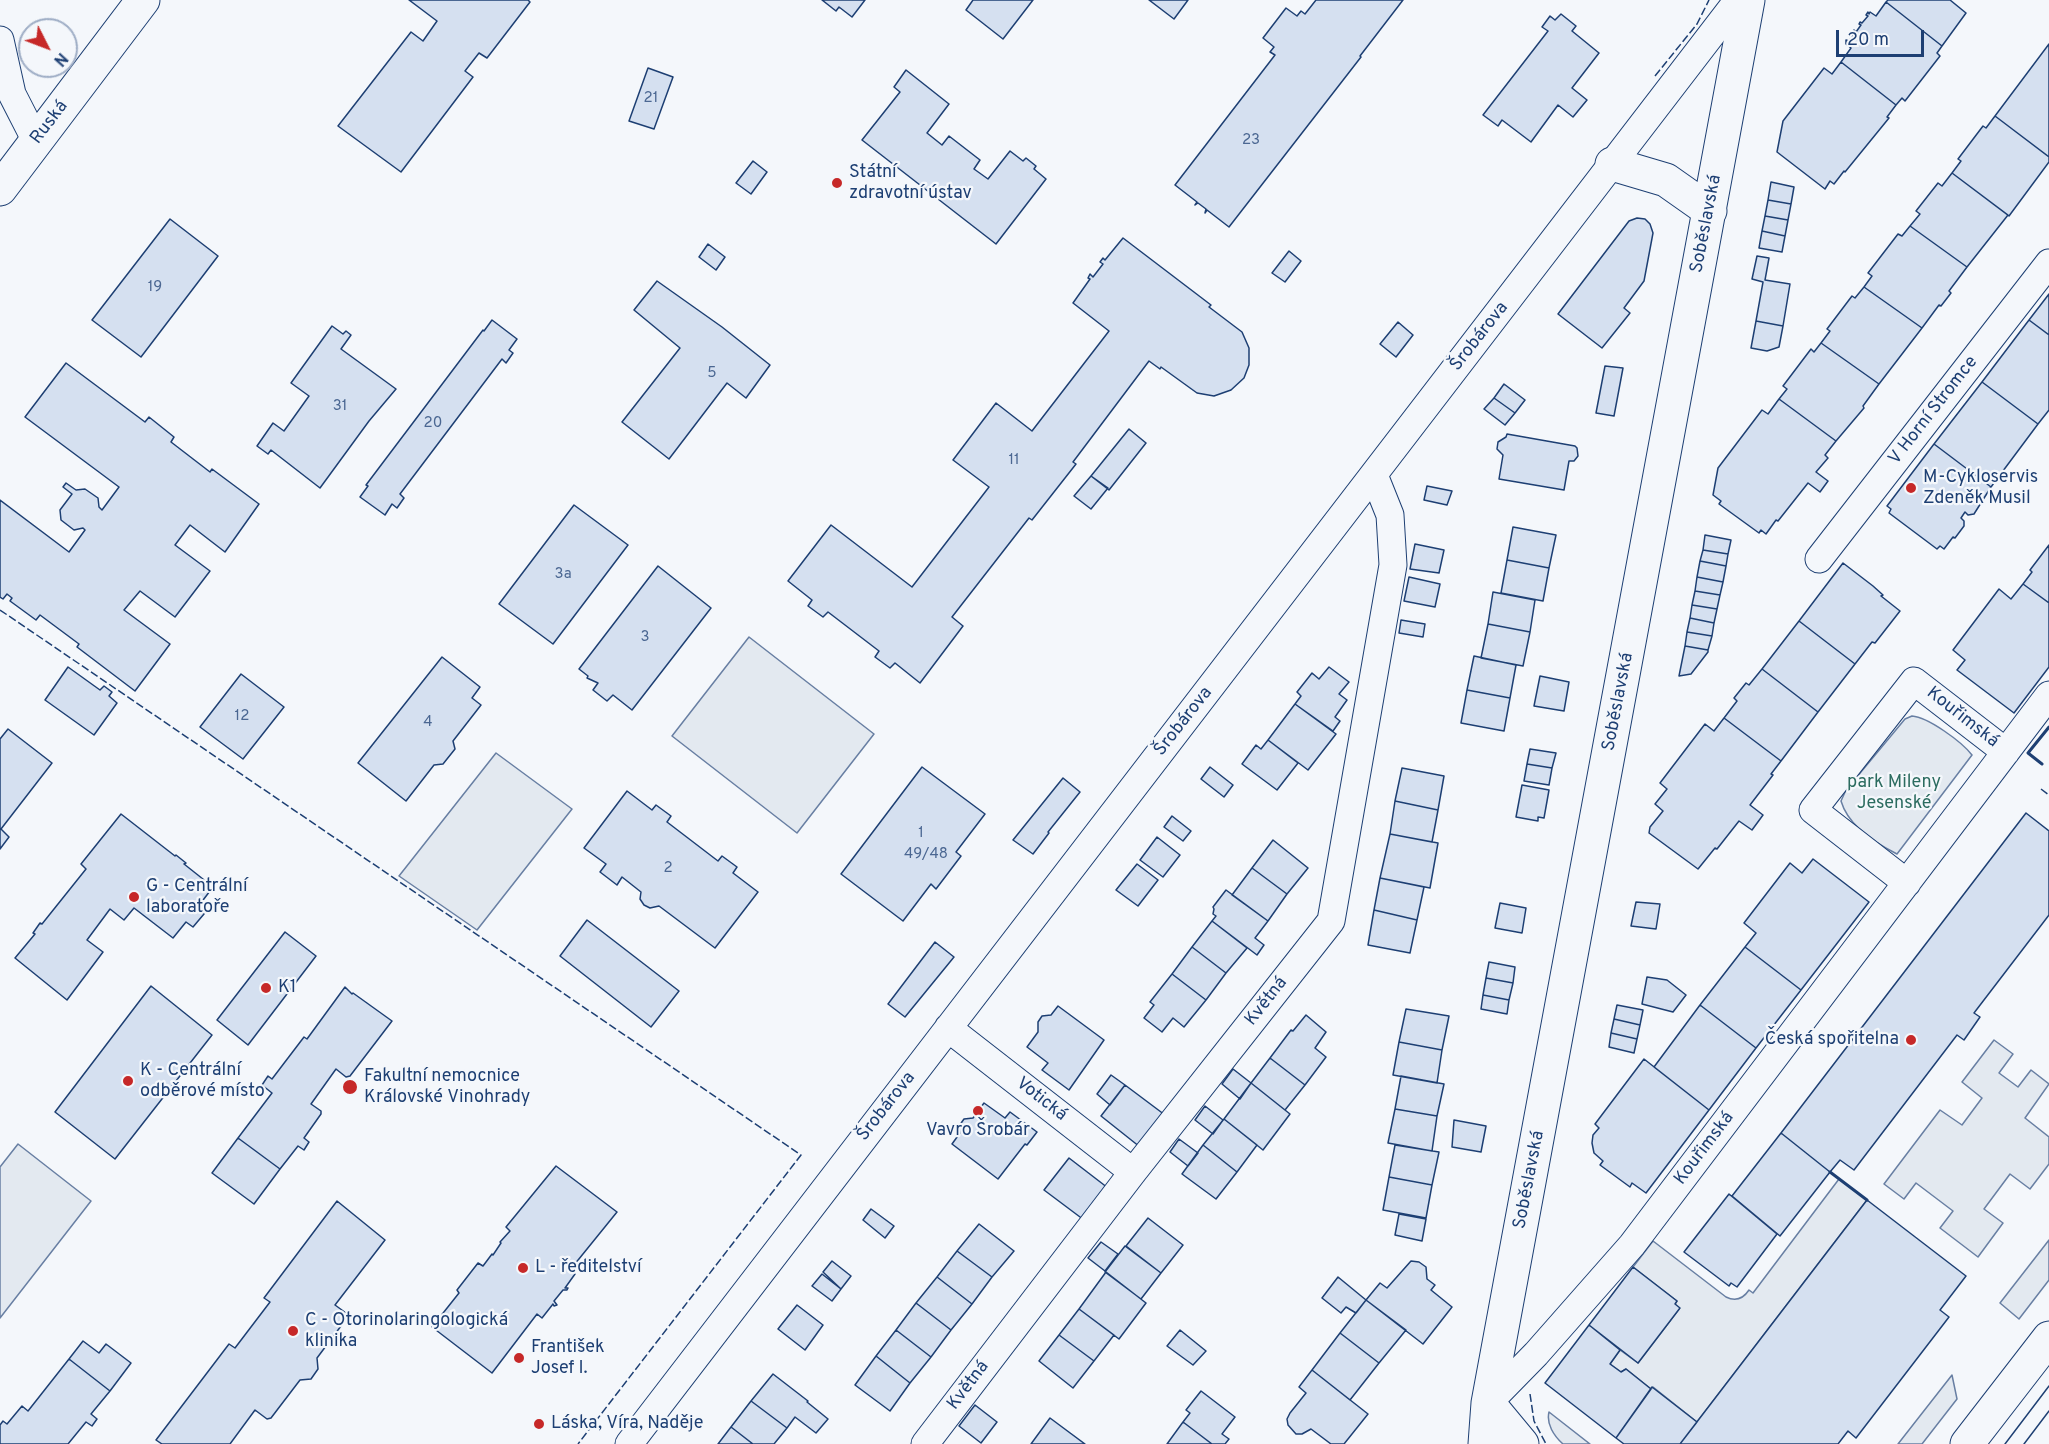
<!DOCTYPE html>
<html>
<head>
<meta charset="utf-8">
<style>
  body { margin:0 }
  #map { position:relative; width:2049px; height:1444px; overflow:hidden; background:#f4f7fb; font-family:Overpass,sans-serif }
  canvas { display:block }
  .north { position:absolute; left:18px; top:18px; width:60px; height:60px; box-sizing:border-box; background:#f4f7fb; border:2px solid #9eadc5; border-radius:50%; rotate:132deg; font-size:16px; font-weight:700; line-height:24px; text-align:center; color:#1d3f73 }
  .north::after { content:''; display:block; margin:auto; width:21px; height:27px; background:#c62828; clip-path:polygon(50% 0,100% 100%,50% 72%,0 100%) }
  .scale { position:absolute; left:1836px; top:30px; width:88px; height:27px; box-sizing:border-box; border:3px solid #1d3f73; border-top:0; padding-left:8px; font-size:18px; line-height:21px; white-space:nowrap; color:#1d3f73; -webkit-text-stroke:4px #f4f7fb; paint-order:stroke }
</style>
</head>
<body>
<div id="map">
<canvas width="2049" height="1444"></canvas>
<div class="north">N</div>
<div class="scale">20 m</div>
</div>
<script>
const ctx = document.querySelector('canvas').getContext('2d');
ctx.lineJoin = 'round';
function paint(path, color) { ctx.fillStyle = color; ctx.fill(path, 'evenodd'); }
function strokePath(path, color, width, dash) { ctx.strokeStyle = color; ctx.lineWidth = width; ctx.lineCap = dash ? 'butt' : 'round'; ctx.setLineDash(dash || []); ctx.stroke(path); }
function write(font, color, halo, rows, align = 'center') {
  ctx.font = font + ' Overpass,sans-serif'; ctx.lineWidth = 4.5; ctx.setLineDash([]); ctx.textBaseline = 'middle'; ctx.strokeStyle = halo; ctx.fillStyle = color; for (const [text, x, y, turn = 0] of rows) {
    ctx.save(); ctx.translate(x, y); ctx.rotate((+turn || 0) * Math.PI / 180); ctx.textAlign = isNaN(turn) ? turn : align; if (halo) ctx.strokeText(text, 0, 0); ctx.fillText(text, 0, 0); ctx.restore();
  }
}
const green = new Path2D(`
  M749 637 874 734 797 833 672 736Z
  M1912 716C1928 717 1962 742 1972 755L1897 854C1875 843 1848 825 1841 801L1846 790 1905 719Z
  M496 753 572 809 477 930 399 876Z
  M1994 1040 2013 1054 1999 1073 2018 1087 2031 1070 2049 1084 2025 1118 2049 1137V1164L2030 1189 2010 1174 1984 1209 2003 1223 1978 1257 1940 1228 1953 1211 1916 1183 1904 1199 1884 1184 1940 1110 1962 1125 1982 1098 1962 1082Z
  M18 1144 91 1201 0 1318V1167Z
  M1839 1179 1867 1200 1697 1422 1653 1387 1651 1389 1626 1369 1621 1372 1610 1364 1620 1350 1638 1363 1679 1309 1675 1304 1677 1301 1633 1267 1653 1241 1726 1297C1736 1302 1743 1299 1749 1290L1753 1293Z
  M2049 1240V1280L2019 1319 2000 1303Z
  M1952 1375 1957 1399 1922 1444H1898Z
  M1549 1412 1590 1444H1563C1554 1436 1546 1424 1549 1412Z`);
paint(green, '#e3e9f0');
strokePath(green, '#687fa3', 1.5);
const building = new Path2D(`
  M409 0H528L530 2 487 58 479 53 465 71 473 77 401 172 338 126 411 32 423 41 437 21Z
  M822 0H865L852 17 839 7 836 11Z
  M973 0H1033L1003 39 966 10Z
  M1149 0H1188L1174 19Z
  M1316 0H1403L1360 56 1361 57 1229 227 1207 210 1205 213 1206 209 1198 203 1195 205 1197 202 1175 185 1275 55 1270 52 1274 47 1263 38 1286 8 1297 16 1301 11 1305 14Z
  M1888 0H1950L1966 13 1942 46 1886 2Z
  M1886 2 1942 46 1937 53 1940 56 1905 101 1902 98 1896 105 1841 62 1851 48 1846 44V40L1849 41 1854 34 1852 32 1854 30 1856 32 1861 25 1859 24 1860 22 1862 23 1868 16 1866 15 1868 12 1869 14 1870 12 1876 16Z
  M1561 14 1576 26 1572 31 1599 53 1572 88 1587 100 1573 117 1558 105 1531 142 1502 120 1498 126 1483 115 1548 31 1542 27 1550 16 1555 20Z
  M2049 44V157L1995 116Z
  M1841 62 1896 105 1887 117 1889 118 1845 172 1844 171 1834 184 1830 181 1825 189 1777 152 1783 121 1824 68 1832 74Z
  M648 68 673 77 654 129 629 121Z
  M906 70 949 104 927 133 942 145 949 136 980 160 974 169 988 179 1010 151 1023 161 1026 158 1036 166 1034 169 1046 179 996 244 862 140 900 92 894 87Z
  M1995 116 2049 157V162L2009 216 1952 173 1961 161 1958 159 1983 126 1986 128Z
  M753 161 767 172 751 194 736 183Z
  M1952 173 2008 215 1967 267 1910 226 1920 214 1916 211 1938 183 1942 186Z
  M1771 182 1794 187 1791 204 1768 200Z
  M1768 200 1791 204 1788 220 1765 216Z
  M1765 216 1788 220 1785 236 1762 231Z
  M1637 218 1645 219 1650 224 1653 233 1644 281 1624 308 1630 313 1602 348 1558 314 1629 221Z
  M170 219 218 256 141 357 92 320Z
  M1910 226 1967 267 1949 291 1951 293 1941 306 1939 305 1922 328 1864 287 1872 276 1868 273 1898 234 1902 236Z
  M1762 231 1785 236 1782 252 1759 248Z
  M1123 238 1211 305 1209 307 1242 332 1249 348V365L1244 378 1231 390 1214 396 1197 393 1161 367 1160 369 1149 361 1073 462 1076 464 1032 520 1029 518 952 617 963 626 920 683 895 663 890 668 875 657 879 651 828 612 823 617 808 606 812 600 788 581 831 525 912 587 989 487 953 460 996 403 1032 431 1109 331 1073 303 1090 279 1088 278 1090 274 1093 277 1103 264 1100 262 1103 258 1105 260Z
  M708 244 725 257 716 270 699 257Z
  M1289 251 1301 261 1285 282 1272 273Z
  M1757 256 1769 258 1765 280 1790 284 1783 326 1756 321 1763 282 1752 279Z
  M657 281 722 327 770 365 746 398 727 383 669 459 622 422 680 348 634 310Z
  M1864 287 1922 328 1879 384 1821 343 1830 331 1827 329 1852 296 1855 298Z
  M2049 294V335L2029 320Z
  M492 320 517 339 509 350 513 353 506 363 502 359 400 494 404 498 397 508 392 504 385 515 360 497 368 486 366 485 483 330 484 331Z
  M2029 320 2049 335V410L2038 424 1982 382Z
  M1756 321 1783 326 1779 347 1767 351 1751 348Z
  M1398 322 1413 335 1396 357 1380 344Z
  M332 326 343 334 346 331 351 335 341 349 396 389 369 421 320 488 271 450 268 454 257 446 273 423 284 431 309 396 291 383Z
  M1821 343 1879 384 1863 406 1864 408 1836 441 1779 399 1787 389 1783 386 1811 349 1814 352Z
  M66 363 145 422 149 417 174 437 171 442 210 472 212 469 259 504 225 552 190 525 175 545 210 571 175 617 140 591 124 610 170 644 135 691 77 647 79 644 40 615 36 620 10 601 12 598 7 594 3 599 0 597V500L69 552 85 530 83 528 74 530 61 520 60 510 72 494 63 487 66 483 76 490 85 489 98 498 99 507 102 510 119 487 25 417Z
  M1605 366 1623 368 1614 416 1596 413Z
  M1982 382 2038 424 1991 487 1934 444Z
  M1504 384 1525 400 1515 413 1494 398Z
  M1494 398 1515 413 1505 425 1484 409Z
  M1779 399 1836 441 1825 455 1828 458 1816 472 1828 481 1820 492 1808 483 1778 521 1776 520 1766 534 1761 530 1759 533 1719 504 1721 501 1713 495 1718 468 1762 410 1768 414Z
  M1129 429 1146 443 1109 490 1091 476Z
  M1507 434 1575 446 1577 448 1578 456 1574 461H1569L1564 490 1499 479 1503 455 1497 449 1498 442 1506 437Z
  M1934 444 1991 487 1974 514 1968 515 1965 512 1961 518 1964 521V526L1955 538 1953 537 1944 549 1940 546 1937 549 1889 513 1891 509 1887 506Z
  M1091 476 1108 488 1091 509 1074 496Z
  M1427 486 1452 491 1447 505 1424 500Z
  M574 505 628 545 553 644 499 604Z
  M1513 527 1556 535 1549 568 1507 560Z
  M1705 535 1731 540 1728 554 1703 550Z
  M1415 544 1444 550 1439 573 1410 569Z
  M2049 545V603L2023 584 2032 572 2030 570Z
  M1703 550 1728 554 1726 566 1700 561Z
  M1507 560 1549 568 1543 601 1501 593Z
  M1700 561 1726 566 1723 582 1697 577Z
  M1843 563 1873 586 1883 595 1881 596 1900 611 1875 643 1872 642 1855 664 1799 621Z
  M658 566 711 608 632 710 613 695 607 701 593 690 598 683 587 678 588 676 579 669Z
  M1409 577 1440 584 1435 607 1404 601Z
  M1697 577 1723 582 1720 595 1695 591Z
  M2023 584 2049 603V667L2014 713 1957 670 1965 660 1953 650 1999 589 2011 599Z
  M1695 591 1720 595 1717 609 1692 605Z
  M1493 592 1535 600 1530 632 1488 624Z
  M1692 605 1717 609 1714 623 1690 618Z
  M1690 618 1714 623 1712 636 1687 632Z
  M1401 620 1425 624 1423 637 1399 633Z
  M1799 621 1855 664 1818 712 1762 669Z
  M1488 624 1530 632 1523 666 1481 658Z
  M1687 632 1712 636 1708 650 1685 646Z
  M1685 646 1708 650V652L1691 674 1679 676Z
  M1474 656 1516 665 1510 698 1467 690Z
  M442 657 480 687 472 698 481 705 453 741 455 749 443 764 434 765 406 801 358 763Z
  M68 667 100 690 104 686 112 692 109 696 117 703 94 735 45 700Z
  M1329 667 1349 682 1339 694 1347 700 1335 717 1340 721 1333 731 1295 704 1301 696 1297 692 1312 673 1319 679Z
  M1762 669 1818 712 1781 761 1724 718 1737 701 1734 698 1746 683 1749 685Z
  M241 674 284 707 243 759 200 727Z
  M1540 676 1569 682 1564 711 1534 706Z
  M1467 690 1510 698 1504 731 1461 723Z
  M1295 704 1336 734 1308 770 1268 740Z
  M1724 718 1781 761 1771 774 1773 775 1750 805 1763 815 1752 830 1739 821 1717 849 1715 848 1698 869 1649 833 1650 827 1663 811 1655 804 1667 789 1660 783 1705 724 1714 731Z
  M8 729 52 763 1 829 9 837 0 849V739Z
  M1268 740 1298 763 1277 790 1242 764 1256 745 1261 749Z
  M1530 749 1556 753 1552 768 1527 764Z
  M1527 764 1552 768 1549 785 1524 781Z
  M922 767 985 814 956 852 961 856 936 889 931 884 903 921 841 874Z
  M1210 767 1233 785 1224 797 1201 779Z
  M1402 768 1444 776 1438 810 1395 801Z
  M1063 778 1080 792 1048 832 1049 833 1033 854 1013 840Z
  M1522 785 1549 790 1544 818 1538 817V821L1516 817Z
  M627 791 652 810 656 805 671 816 667 822 718 861 722 856 737 867 733 873 758 892 715 948 659 906 650 908 644 905 640 899 641 892 622 877 617 885 600 872 606 864 584 848Z
  M1395 801 1438 810 1432 842 1390 834Z
  M2026 813 2049 831V915L1974 1013 1980 1017 1964 1040 1957 1035 1854 1170 1840 1160 1830 1172 1781 1133Z
  M121 814 175 856 176 855 186 863 184 864 213 887 197 908 204 914 193 927 186 922 173 938 134 908 124 920 110 909 87 940 103 952 67 1000 15 958 35 934 33 933 40 923 42 924 86 869 81 864Z
  M1172 816 1191 831 1183 841 1164 827Z
  M1390 834 1438 843 1430 888 1380 878Z
  M1157 837 1180 855 1163 877 1140 860Z
  M1273 840 1308 868 1287 894 1252 868Z
  M1813 859 1869 902 1801 990 1745 947 1756 933 1744 923 1790 863 1802 873Z
  M1137 864 1158 880 1138 906 1116 890Z
  M1252 868 1287 894 1268 921 1232 895Z
  M1380 878 1424 887 1417 920 1374 910Z
  M1226 890 1268 921 1255 938 1264 945 1257 955 1212 921 1216 916 1213 914 1214 909 1213 907Z
  M1636 902 1660 904 1656 929 1631 926Z
  M1500 903 1526 908 1522 933 1495 928Z
  M1374 910 1417 920 1410 953 1368 945Z
  M587 920 679 991 651 1027 560 956Z
  M1212 921 1247 948 1226 973 1192 947Z
  M285 932 316 956 248 1045 217 1020Z
  M935 942 954 957 905 1017 888 1004Z
  M1192 947 1226 973 1206 1000 1172 974Z
  M1745 947 1801 990 1756 1048 1700 1005Z
  M1489 962 1515 967 1513 983 1486 978Z
  M1172 974 1206 1000 1184 1027 1173 1018 1162 1032 1144 1018 1154 1005 1150 1002Z
  M1647 977 1667 980 1686 995 1673 1012 1642 1004Z
  M1486 978 1513 983 1509 1000 1483 995Z
  M151 986 212 1035 115 1159 55 1112Z
  M345 987 352 994 353 993 392 1021 350 1076 346 1077 336 1069 311 1104 321 1111V1114L304 1138 309 1142 304 1150 298 1146 280 1169 238 1138 272 1093 262 1085 268 1076 272 1079 304 1037 307 1039Z
  M1483 995 1509 1000 1507 1014 1481 1009Z
  M1617 1005 1643 1010 1640 1025 1614 1019Z
  M1700 1005 1756 1048 1709 1110 1654 1067Z
  M1058 1006 1104 1040 1069 1090 1042 1070 1048 1063 1027 1047 1038 1032V1022L1042 1016 1051 1015Z
  M1406 1009 1449 1016 1442 1050 1399 1042Z
  M1306 1015 1326 1032 1315 1048 1326 1057 1305 1085 1270 1058 1291 1030 1293 1031Z
  M1614 1019 1640 1025 1637 1039 1611 1033Z
  M1611 1033 1637 1039 1634 1053 1609 1047Z
  M1399 1042 1442 1050 1437 1083 1393 1075Z
  M1270 1058 1305 1085 1285 1110 1251 1083Z
  M1644 1059 1709 1110 1646 1193 1632 1183 1630 1187 1600 1165 1603 1161 1594 1153 1592 1143 1593 1135 1599 1128 1595 1124Z
  M1233 1069 1251 1083 1240 1099 1222 1084Z
  M1111 1075 1125 1085 1110 1105 1097 1094Z
  M1401 1076 1444 1084 1437 1116 1395 1109Z
  M1251 1083 1290 1114 1263 1150 1224 1119Z
  M1125 1085 1165 1115 1140 1147 1101 1116Z
  M984 1103 1005 1118 1010 1112 1037 1132 1027 1145 1025 1144 998 1179 952 1144 960 1133 959 1126 964 1119 973 1118Z
  M1205 1106 1223 1120 1213 1134 1195 1120Z
  M1395 1109 1437 1116 1432 1151 1388 1143Z
  M1224 1119 1257 1145 1237 1172 1203 1145Z
  M1454 1120 1486 1126 1481 1152 1452 1147Z
  M1781 1133 1830 1172 1780 1236 1732 1196Z
  M238 1138 280 1169 254 1204 212 1173Z
  M1179 1139 1198 1153 1188 1166 1170 1152Z
  M1203 1145 1237 1172 1216 1199 1182 1174Z
  M1395 1145 1439 1152 1432 1185 1389 1177Z
  M1069 1158 1108 1188 1084 1220 1044 1190Z
  M556 1166 617 1212 570 1270 575 1274 565 1288H568L567 1290H563L554 1301 557 1305 554 1306 553 1304 542 1318 537 1314 492 1373 432 1327 459 1293 457 1290 478 1263 483 1266 492 1254 493 1255 501 1243 500 1242 510 1231 506 1227Z
  M1389 1177 1432 1185 1426 1218 1383 1210Z
  M1729 1194 1777 1234 1737 1287 1731 1283 1729 1286 1684 1252Z
  M1867 1200 1966 1276 1940 1310 1949 1317 1856 1438 1848 1431 1838 1444H1680Z
  M337 1201 385 1240 335 1305 346 1313 347 1318 317 1358 318 1369 311 1379 300 1380 271 1418 267 1419 255 1410 230 1444H162L156 1440 229 1344 235 1348 270 1302 264 1298Z
  M871 1209 894 1226 885 1238 863 1220Z
  M1399 1214 1426 1219 1422 1241 1395 1235Z
  M1148 1218 1183 1245 1161 1273 1126 1246Z
  M979 1224 1014 1251 992 1277 957 1251Z
  M1101 1242 1118 1254 1105 1271 1088 1258Z
  M1125 1246 1161 1273 1141 1299 1105 1272Z
  M957 1251 992 1277 972 1304 937 1277Z
  M832 1261 851 1276 841 1289 823 1272Z
  M1411 1261 1419 1262 1426 1267 1427 1279 1435 1285 1431 1290 1452 1307 1423 1344 1366 1300 1380 1283 1387 1288Z
  M1633 1267 1677 1301 1675 1304 1680 1308 1638 1363 1589 1325Z
  M1106 1272 1146 1303 1119 1339 1079 1309Z
  M822 1274 841 1289 832 1301 812 1286Z
  M937 1277 972 1304 951 1330 916 1303Z
  M1338 1277 1366 1300 1356 1313 1346 1307 1341 1313 1322 1298Z
  M1366 1300 1406 1330 1379 1363 1340 1333Z
  M916 1303 951 1330 931 1357 896 1330Z
  M797 1305 823 1325 805 1350 778 1329Z
  M1079 1309 1114 1335 1094 1361 1059 1335Z
  M1589 1325 1620 1350 1610 1364 1621 1372 1626 1369 1651 1389 1616 1438 1545 1383Z
  M896 1330 931 1357 910 1383 876 1356Z
  M1180 1330 1206 1351 1193 1365 1167 1346Z
  M1340 1333 1379 1363 1350 1400 1312 1370Z
  M1059 1335 1094 1361 1073 1388 1039 1361Z
  M83 1341 99 1353 106 1344 131 1363 110 1391 69 1359Z
  M876 1356 910 1383 890 1411 855 1385Z
  M69 1359 110 1391 91 1414 97 1419 92 1426 86 1422 68 1444H0V1425L3 1421 7 1424 22 1406 28 1411Z
  M1312 1370 1368 1414 1344 1444H1331L1311 1429 1302 1434H1296L1288 1425 1287 1419 1290 1413 1306 1393 1299 1387Z
  M773 1374 808 1401 807 1402 828 1419 816 1433 795 1417 787 1428 751 1401Z
  M1652 1387 1697 1422 1680 1444H1624L1616 1438Z
  M1201 1391 1235 1417 1222 1434 1229 1439 1225 1444H1212L1183 1422 1190 1413 1186 1410Z
  M751 1401 787 1428 774 1444H753L731 1427Z
  M975 1405 997 1422 981 1443 959 1426Z
  M1050 1418 1085 1444H1031Z
  M1183 1422 1212 1444H1167Z
  M731 1427 753 1444H718Z`);
paint(building, '#d5e0f0');
strokePath(building, '#1d3f73', 1.5);
const minor = new Path2D(`
  M0 40 12 94 36 141
  M1819 559 2049 263
  M1907 883 1813 810 1914 681 2006 752
  M948 1028 1133 1172
  M1488 1403 1536 1354 1632 1245 2049 695
  M629 1444 1738 0
  M925 1444 1133 1172 1331 921 1393 565 1390 515 1374 475`);
const tertiary = new Path2D(`
  M0 189 143 0`);
const secondary = new Path2D(`
  M1612 164 1666 180 1710 211
  M1488 1403 1522 1444
  M1485 1444 1488 1403 1748 0
  M1967 1444 2049 1338`);
strokePath(minor, '#1d3f73', 29);
strokePath(tertiary, '#1d3f73', 35);
strokePath(secondary, '#1d3f73', 35);
strokePath(minor, '#f4f7fb', 27);
strokePath(tertiary, '#f4f7fb', 33);
strokePath(secondary, '#f4f7fb', 33);
strokePath(new Path2D(`
  M2005 1444 2049 1386
  M2024 1444 2049 1411`), '#1d3f73', 1.5);
strokePath(new Path2D(`
  M1655 76 1697 24 1709 0
  M0 610 801 1155 578 1444
  M2041 789 2049 795
  M1530 1394 1534 1421 1546 1444`), '#1d3f73', 1.5, [8, 3]);
strokePath(new Path2D(`
  M2042 764 2028 753 2049 727
  M1830 1172 1867 1200`), '#1d3f73', 3);
for (const [x, y, r, color] of [
  [837,183,6,"#c62828"],
  [1911,488,6,"#c62828"],
  [134,897,6,"#c62828"],
  [266,988,6,"#c62828"],
  [1911,1040,6,"#c62828"],
  [128,1081,6,"#c62828"],
  [350,1087,8,"#c62828"],
  [978,1111,6,"#c62828"],
  [523,1268,6,"#c62828"],
  [293,1331,6,"#c62828"],
  [519,1358,6,"#c62828"],
  [539,1424,6,"#c62828"]
]) { const dot = new Path2D(); dot.arc(x, y, r, 0, 2 * Math.PI); ctx.fillStyle = color; ctx.fill(dot); strokePath(dot, '#f4f7fb', 2); }
write('15px', '#4b6792', null, [
  ["21",651,99],
  ["23",1251,141],
  ["19",155,288],
  ["5",712,374],
  ["31",340,407],
  ["20",433,424],
  ["11",1014,461],
  ["3a",563,575],
  ["3",645,638],
  ["12",242,717],
  ["4",428,723],
  ["1",921,834],
  ["49/48",926,855],
  ["2",668,869]
]);
write('18px', '#1d3f73', '#f4f7fb', [
  ["Ruská",50,123,-53],
  ["Soběslavská",1707,224,-79],
  ["Šrobárova",1480,337,-52],
  ["V Horní Stromce",1934,411,-52],
  ["Soběslavská",1619,702,-79],
  ["Kouřimská",1962,718,38],
  ["Šrobárova",1184,722,-52],
  ["Květná",1267,1002,-52],
  ["Votická",1041,1100,38],
  ["Šrobárova",887,1107,-52],
  ["Kouřimská",1705,1149,-53],
  ["Soběslavská",1530,1180,-79],
  ["Květná",969,1386,-53]
]);
write('18px', '#1d3f73', '#f4f7fb', [
  ["Státní",849,173],
  ["zdravotní ústav",849,194],
  ["M-Cykloservis",1923,478],
  ["Zdeněk Musil",1923,499],
  ["G - Centrální",146,887],
  ["laboratoře",146,908],
  ["K1",278,988],
  ["Česká spořitelna",1899,1040,"right"],
  ["K - Centrální",140,1071],
  ["odběrové místo",140,1092],
  ["Fakultní nemocnice",364,1077],
  ["Královské Vinohrady",364,1098],
  ["Vavro Šrobár",978,1131,"center"],
  ["L - ředitelství",535,1268],
  ["C - Otorinolaringologická",305,1321],
  ["klinika",305,1342],
  ["František",531,1348],
  ["Josef I.",531,1369],
  ["Láska, Víra, Naděje",551,1424]
], 'left');
write('18px', '#2c6c60', '#f4f7fb', [
  ["park Mileny",1894,783],
  ["Jesenské",1894,804]
]);
</script>
</body>
</html>
